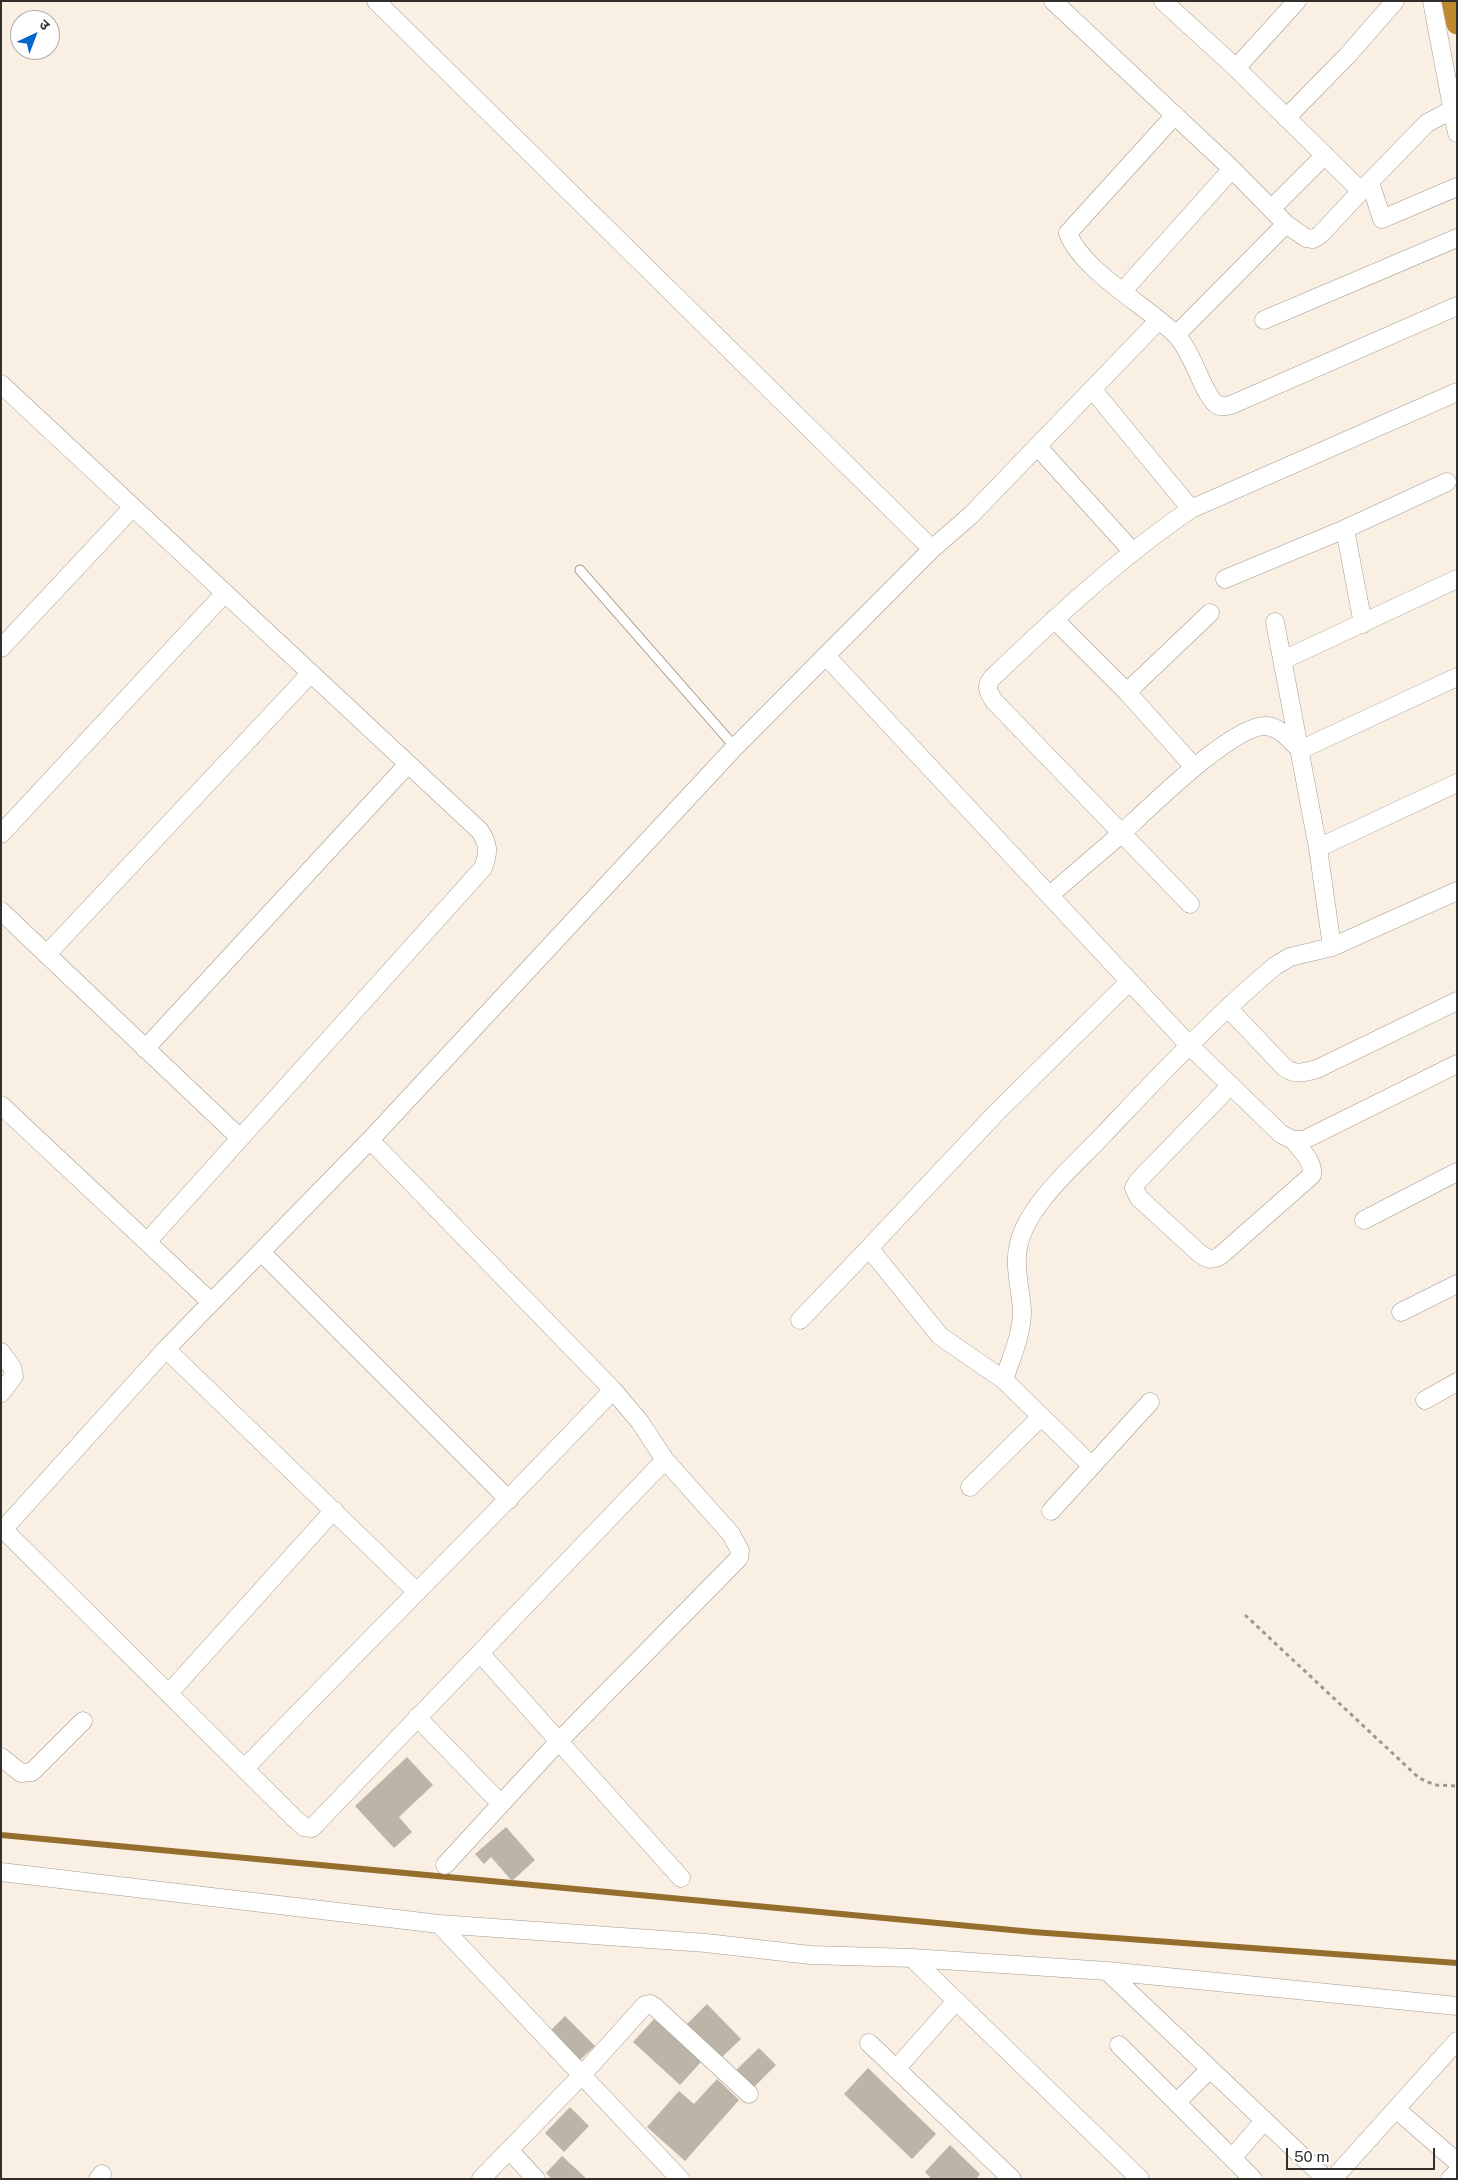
<!DOCTYPE html>
<html>
<head>
<meta charset="utf-8">
<style>
  body { margin:0 }
  #map { position:relative; width:1458px; height:2180px; overflow:hidden; background:#f9efe3; font-family:"Public Sans","Noto Sans Devanagari",sans-serif }
  canvas { display:block }
  .frame { position:absolute; inset:0; border:2px solid #322f2a; pointer-events:none }
  .north { position:absolute; left:10px; top:10px; width:50px; height:50px; box-sizing:border-box; background:#fff; border:1px solid #adacaa; border-radius:50%; rotate:43deg; font-size:14px; font-weight:700; line-height:20px; text-align:center; color:#322f2a }
  .north::after { content:''; display:block; margin:auto; width:18px; height:22px; background:#0067cf; clip-path:polygon(50% 0,100% 100%,50% 72%,0 100%) }
  .scale { position:absolute; left:1286px; top:2148px; width:149px; height:22px; box-sizing:border-box; border:2px solid #322f2a; border-top:0; padding-left:6px; font-size:15px; line-height:18px; white-space:nowrap; color:#322f2a; -webkit-text-stroke:4px #fff; paint-order:stroke }
</style>
</head>
<body>
<div id="map">
<canvas width="1458" height="2180"></canvas>
<div class="frame"></div>
<div class="north">उ</div>
<div class="scale">50 m</div>
</div>
<script>
const ctx = document.querySelector('canvas').getContext('2d');
ctx.lineJoin = 'round';
function strokePath(path, color, width, dash) { ctx.strokeStyle = color; ctx.lineWidth = width; ctx.lineCap = dash ? 'butt' : 'round'; ctx.setLineDash(dash || []); ctx.stroke(path); }
function paint(path, color) { ctx.fillStyle = color; ctx.fill(path, 'evenodd'); }
strokePath(new Path2D(`
  M1 1835 1033 1932 1457 1963`), '#956e2e', 6);
strokePath(new Path2D(`
  M1452 1 1457 24`), '#bf8930', 21);
paint(new Path2D(`
  M407 1757 433 1785 399 1817 412 1832 394 1848 355 1806Z
  M506 1827 535 1860 512 1881 491 1857 484 1864 475 1854Z
  M707 2004 741 2039 721 2058 687 2024Z
  M565 2016 595 2046 580 2060 551 2030Z
  M654 2019 701 2062 680 2085 633 2042Z
  M759 2048 776 2065 752 2089 735 2071Z
  M868 2068 936 2134 912 2159 844 2094Z
  M717 2079 739 2100 685 2161 647 2127 679 2091 694 2104Z
  M570 2107 589 2126 564 2152 545 2133Z
  M950 2145 980 2174 976 2179H932L925 2172Z
  M562 2156 587 2179H552L546 2173Z`), '#bdb4a8');
const lane = new Path2D(`
  M580 570 735 747`);
const street = new Path2D(`
  M376 1 932 549
  M1053 1 1232 169 1286 224 1306 238 1313 239 1320 235 1361 191 1236 68 1163 1
  M1432 1 1457 133
  M1236 68 1297 1
  M1175 115 1068 233C1082 271 1147 306 1176 335 1193 352 1203 394 1216 404 1221 408 1226 406 1231 405L1457 306
  M1286 118 1347 56 1395 1
  M1370 182 1382 219 1457 187
  M1361 191 1427 123 1454 109
  M1271 209 1325 155
  M1122 292 1232 169
  M1264 320 1457 238
  M1176 335 1286 224
  M1 384 480 831C489 845 489 852 483 868L147 1242
  M1092 389 1191 509C1119 558 1055 618 992 678 985 687 988 691 994 701L1190 904
  M1037 446 1133 552
  M1191 509 1457 392
  M1345 529 1363 624
  M1225 579 1345 529 1447 482
  M1054 619 1127 692 1194 767
  M1275 622 1318 848 1332 947
  M1 648 133 507
  M826 656 1189 1045 1281 1134 1293 1140H1304L1457 1064
  M1283 660 1457 579
  M1127 692 1210 613
  M1 834 225 593
  M1318 848 1457 783
  M1050 895C1074 874 1098 854 1122 833 1148 809 1234 723 1267 726 1281 728 1290 740 1300 750L1457 677
  M1 911 240 1138
  M47 954 311 673
  M1228 1008 1284 1067C1295 1076 1304 1072 1317 1069L1457 1001
  M145 1049 408 764
  M1231 1085 1138 1181 1134 1188 1139 1198 1199 1253C1207 1259 1211 1261 1220 1256L1312 1175C1314 1162 1301 1150 1293 1140
  M1 1105 211 1302
  M1364 1220 1457 1172
  M262 1253 509 1500
  M1401 1312 1457 1284
  M800 1320 869 1248
  M166 1349 416 1591
  M1 1352 12 1367 14 1376 1 1393
  M1004 1380 940 1336 869 1248 997 1112 1129 982
  M1425 1400 1457 1382
  M1092 1466 1004 1380C1011 1358 1022 1335 1022 1311 1021 1289 1013 1265 1019 1243 1029 1203 1077 1163 1105 1133 1160 1075 1214 1017 1275 966L1290 957 1332 947 1457 891
  M970 1487 1041 1417
  M1051 1511 1150 1402
  M3 1529 294 1818 304 1827 312 1828 665 1460
  M1 1532 166 1349 370 1140 735 747 932 549 971 515 1158 321
  M480 1653 681 1878
  M169 1693 334 1510
  M417 1717 501 1804
  M1 1757 21 1773 32 1772 83 1721
  M245 1768C367 1641 492 1518 613 1390L370 1140
  M445 1865 559 1741 739 1558 740 1551 731 1534 665 1460 640 1422 613 1390
  M1 1872 439 1924 706 1943 810 1955 912 1958 1107 1971 1457 2006
  M439 1924 680 2179
  M912 1958 1140 2179
  M1107 1971 1326 2179
  M869 2043 1012 2179
  M1119 2045 1253 2179
  M896 2069 956 2001
  M1177 2102 1209 2070
  M1396 2109 1457 2162
  M510 2151 536 2179
  M1232 2158 1264 2121
  M98 2179 102 2174
  M481 2179 581 2076 645 2005 650 2004 655 2007 749 2094
  M1333 2179 1457 2041
  M1450 2179 1457 2172`);
strokePath(lane, '#a39a8f', 11);
strokePath(street, '#a39a8f', 19);
strokePath(new Path2D(`
  M1245 1615 1419 1778 1435 1785 1457 1786`), '#9f988f', 3, [4, 4]);
strokePath(lane, '#fff', 9);
strokePath(street, '#fff', 18);
</script>
</body>
</html>
